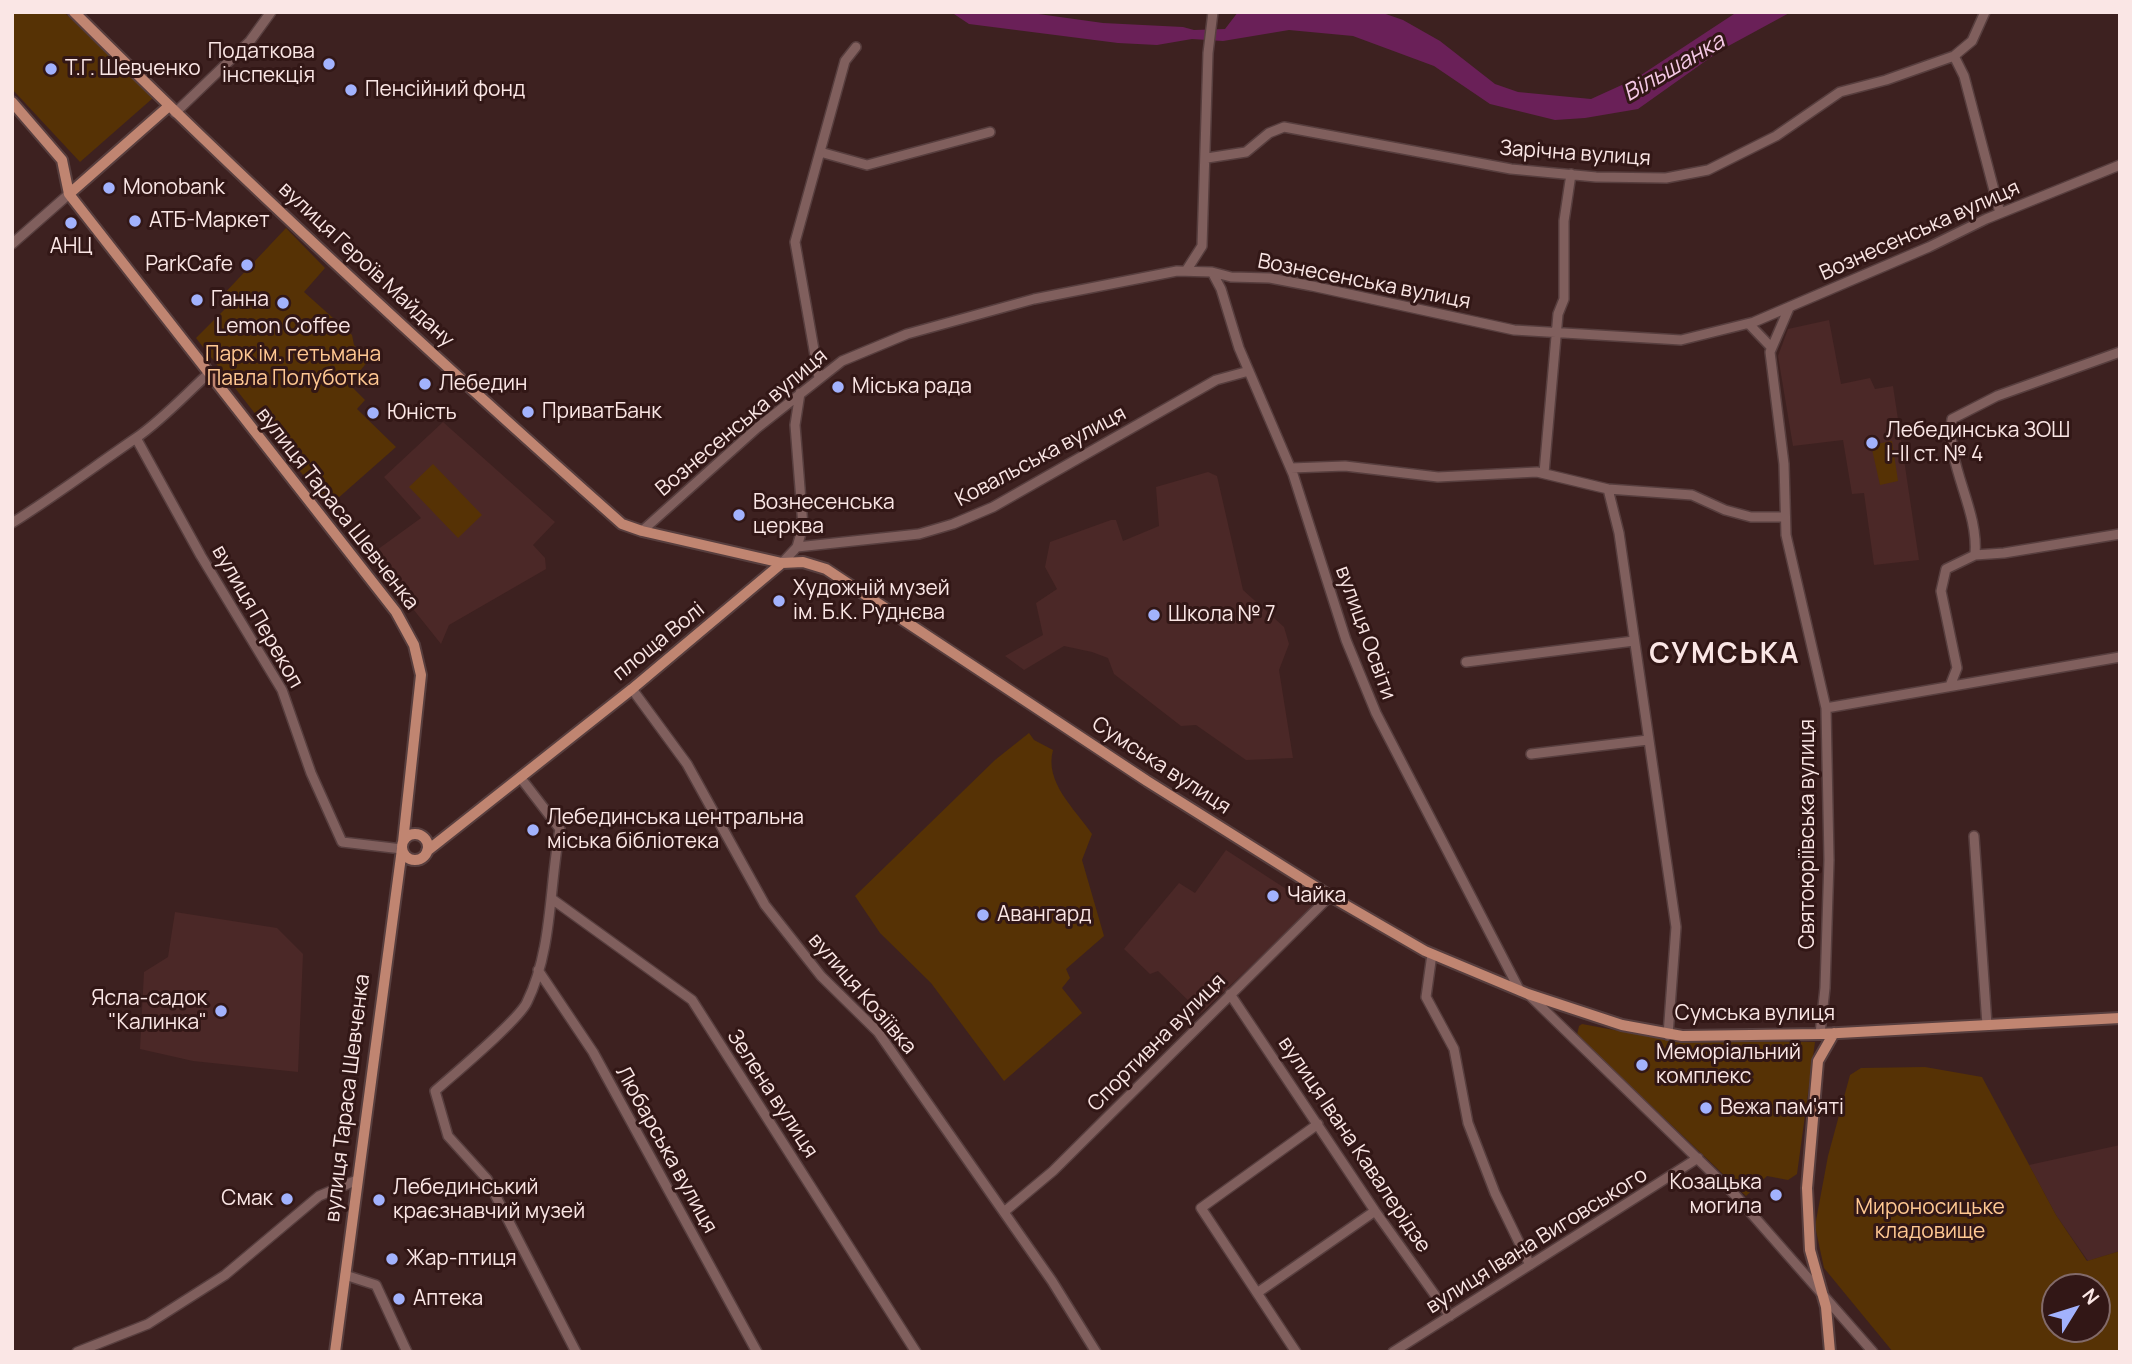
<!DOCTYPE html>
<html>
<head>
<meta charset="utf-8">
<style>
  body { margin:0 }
  #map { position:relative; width:2132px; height:1364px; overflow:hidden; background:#3d2120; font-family:Manrope,sans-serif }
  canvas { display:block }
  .frame { position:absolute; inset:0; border:14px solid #fae6e5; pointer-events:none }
  .north { position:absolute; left:2041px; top:1273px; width:70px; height:70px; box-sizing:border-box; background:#321716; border:2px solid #826a69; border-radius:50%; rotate:52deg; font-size:19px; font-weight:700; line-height:28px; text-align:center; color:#fae6e5 }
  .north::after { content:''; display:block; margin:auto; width:24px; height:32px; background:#a2b2fd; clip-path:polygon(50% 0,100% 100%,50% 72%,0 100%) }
</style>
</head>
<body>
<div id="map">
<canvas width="2132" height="1364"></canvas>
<div class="frame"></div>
<div class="north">N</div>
</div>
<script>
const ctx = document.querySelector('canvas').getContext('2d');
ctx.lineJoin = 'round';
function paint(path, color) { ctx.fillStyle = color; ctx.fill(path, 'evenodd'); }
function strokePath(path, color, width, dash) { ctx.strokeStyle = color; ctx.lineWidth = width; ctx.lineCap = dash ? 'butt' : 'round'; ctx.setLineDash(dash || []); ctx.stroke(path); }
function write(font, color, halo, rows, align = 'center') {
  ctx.font = font + ' Manrope,sans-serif'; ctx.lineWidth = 6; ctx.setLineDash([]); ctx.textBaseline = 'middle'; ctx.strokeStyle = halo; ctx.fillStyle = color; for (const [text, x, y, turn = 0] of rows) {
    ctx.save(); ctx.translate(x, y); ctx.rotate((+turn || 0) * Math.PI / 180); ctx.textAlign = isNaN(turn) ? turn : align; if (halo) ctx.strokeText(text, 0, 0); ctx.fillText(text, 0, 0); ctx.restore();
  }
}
paint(new Path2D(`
  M1829 320 1841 384 1870 378 1875 389 1893 386 1919 560 1874 565 1864 493 1852 494 1843 440 1793 446 1778 356 1788 329Z
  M443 422 555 522 533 545 545 558 546 569 449 625 441 644 370 555 421 518 384 477Z
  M1208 472 1217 476 1243 590 1284 627 1289 644 1279 670 1293 758 1246 760 1196 725 1181 726 1114 674 1108 658 1092 652 1064 646 1024 670 1005 656 1043 635 1036 603 1057 589 1045 567 1050 542 1111 520H1116L1123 541 1159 526 1156 487Z
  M1226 850 1314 907 1201 1013 1158 971 1150 974 1124 949 1179 883 1195 893Z
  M175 912 277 928 303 954 298 1072 193 1061 140 1049 144 972 168 957Z
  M2120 1145V1251L2088 1261 2056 1215 2029 1165Z`), '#4b2827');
paint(new Path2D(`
  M12 12H64L153 98 80 162 12 89Z
  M286 228 325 268 304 292 352 335 354 345 369 360 349 384 365 400 357 409 396 447 328 507 196 338 229 305 221 297Z
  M1892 441 1898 481 1880 485 1871 445Z
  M433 464 482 515 458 538 409 487Z
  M1029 733 1034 740 1053 750C1044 782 1075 809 1092 834L1082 860 1104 936 1066 969 1070 978 1062 988 1082 1013 1004 1081 931 983 880 933 855 896 995 760Z
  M1582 1024 1673 1041 1815 1042 1797 1174 1788 1180 1767 1176 1746 1196 1577 1035 1579 1026Z
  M1925 1067 1982 1077 2056 1215 2087 1261 2120 1251V1352H1893L1824 1268 1815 1226 1828 1156 1850 1075 1861 1068ZM2055 1287H2097V1329H2055Z`), '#563205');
paint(new Path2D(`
  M951 12H1024L1103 23 1183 27 1194 30 1225 29 1238 12H1380L1403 20 1440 41 1495 84 1518 92 1591 99 1635 79 1737 12H1791L1721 50 1638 109 1585 118 1555 120 1490 104 1434 66 1353 36 1289 30 1223 41 1192 39 1157 45 1118 43 969 24Z`), '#6a2058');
const minor = new Path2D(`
  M1954 56 1964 76 2000 213
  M175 113 250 41 271 12
  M820 152 867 165 990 132
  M1207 158 1246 152 1269 133 1284 127 1511 169 1596 177 1666 178 1708 170 1776 136 1840 92 1886 80 1954 56 1972 41 1985 12
  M12 244 69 194
  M1186 271 1202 246 1208 53 1213 12
  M1212 272 1221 289 1239 348 1293 474 1346 640 1376 713 1520 991
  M1789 308 1770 352 1784 464 1786 535 1826 708 1829 860 1825 988 1820 1034
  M1749 324 1771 347
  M819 378 795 242 845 61 856 47
  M136 438 201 556 282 690 311 773 342 842 402 849
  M1291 468 1345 466 1438 477 1537 472 1608 489 1692 495 1725 510 1751 517H1784
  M1544 473 1558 314 1564 299V221L1571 174
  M1608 489 1619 533 1676 927 1668 1035
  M12 523C55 496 95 466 136 438 162 420 185 395 208 374
  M642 531 757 428 842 361 907 334 1034 299 1177 271 1212 272 1231 277 1270 278 1312 286 1514 330 1681 340 1754 322 1929 247 1986 219 2120 165
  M797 547 919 534 953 524 993 507 1216 380 1249 371
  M1975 555C1979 508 1945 465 1952 419L1997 396 2120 352
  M782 563 797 547 803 526 795 425 800 393
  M1466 662 1634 641
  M1950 686 1957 668 1941 591 1946 569 1975 555 2004 553 2120 534
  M632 689 687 764 765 905 821 976 878 1032 1052 1281 1096 1352
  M1826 708 2120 657
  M1531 754 1648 740
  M520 777 560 829C549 885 553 949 527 1002 519 1020 454 1074 435 1091L448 1136 487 1179 576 1352
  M1974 836 1987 1025
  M552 899 692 1000 916 1352
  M1432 954 1426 997 1454 1049 1468 1123 1495 1193 1530 1265
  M538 970 593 1052 757 1352
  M1230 994 1375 1211 1450 1316
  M1529 995 1736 1196 1873 1352
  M1004 1212 1053 1171 1330 896
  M345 1275 376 1285 407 1352
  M1257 1293 1375 1211
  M77 1352 148 1324 225 1275 319 1196 357 1180
  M1296 1352 1201 1208 1318 1124
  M1393 1352 1698 1158`);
const major = new Path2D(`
  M74 12C251 188 435 358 622 524L642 531 782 563 803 562 826 569 1147 781 1330 896 1425 951 1528 994 1622 1025 1682 1036 1820 1034 2120 1018
  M12 102 62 160 69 194 396 612 414 645 421 675 403 842
  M69 194 169 106
  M402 847a13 13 0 1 1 26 0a13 13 0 1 1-26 0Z
  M427 851 632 689 782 563
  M335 1352 402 849
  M1830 1352 1826 1307 1810 1250 1807 1188 1818 1061 1834 1033`);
strokePath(minor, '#573e3e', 12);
strokePath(major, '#573e3e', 14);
strokePath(minor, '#805f5d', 9);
strokePath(major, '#c08571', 10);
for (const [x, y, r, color] of [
  [329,64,7,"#a2b2fd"],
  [51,69,7,"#a2b2fd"],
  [351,90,7,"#a2b2fd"],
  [109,188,7,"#a2b2fd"],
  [135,221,7,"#a2b2fd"],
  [71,223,7,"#a2b2fd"],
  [247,265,7,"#a2b2fd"],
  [197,300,7,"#a2b2fd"],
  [283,303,7,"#a2b2fd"],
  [425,384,7,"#a2b2fd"],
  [838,387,7,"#a2b2fd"],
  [528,412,7,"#a2b2fd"],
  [373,413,7,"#a2b2fd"],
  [1872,443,7,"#a2b2fd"],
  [739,515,7,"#a2b2fd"],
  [779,601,7,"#a2b2fd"],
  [1154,615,7,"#a2b2fd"],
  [533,830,7,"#a2b2fd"],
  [1273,896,7,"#a2b2fd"],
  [983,915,7,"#a2b2fd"],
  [221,1011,7,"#a2b2fd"],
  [1642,1065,7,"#a2b2fd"],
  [1706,1108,7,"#a2b2fd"],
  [1776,1195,7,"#a2b2fd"],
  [287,1199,7,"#a2b2fd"],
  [379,1200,7,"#a2b2fd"],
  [392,1259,7,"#a2b2fd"],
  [399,1299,7,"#a2b2fd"]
]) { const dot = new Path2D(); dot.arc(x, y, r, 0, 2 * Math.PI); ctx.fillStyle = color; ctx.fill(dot); strokePath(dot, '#321716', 2.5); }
write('21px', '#fae6e5', '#321716', [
  ["Податкова",315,52,"right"],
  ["інспекція",315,76,"right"],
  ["Т.Г. Шевченко",65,69],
  ["Пенсійний фонд",365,90],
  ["Monobank",123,188],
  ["АТБ-Маркет",149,221],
  ["АНЦ",71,247,"center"],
  ["ParkCafe",233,265,"right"],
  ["Ганна",211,300],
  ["Lemon Coffee",283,327,"center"],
  ["Лебедин",439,384],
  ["Міська рада",852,387],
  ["ПриватБанк",542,412],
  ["Юність",387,413],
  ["Лебединська ЗОШ",1886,431],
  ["І-ІІ ст. № 4",1886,455],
  ["Вознесенська",753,503],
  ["церква",753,527],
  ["Художній музей",793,589],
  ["ім. Б.К. Руднєва",793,613],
  ["Школа № 7",1168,615],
  ["Лебединська центральна",547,818],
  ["міська бібліотека",547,842],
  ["Чайка",1287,896],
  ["Авангард",997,915],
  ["Ясла-садок",207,999,"right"],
  ["\"Калинка\"",207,1023,"right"],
  ["Меморіальний",1656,1053],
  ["комплекс",1656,1077],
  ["Вежа пам'яті",1720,1108],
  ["Козацька",1762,1183,"right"],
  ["могила",1762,1207,"right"],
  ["Лебединський",393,1188],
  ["краєзнавчий музей",393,1212],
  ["Смак",273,1199,"right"],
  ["Жар-птиця",406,1259],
  ["Аптека",413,1299]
], 'left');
write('21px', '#fae6e5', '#321716', [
  ["Зарічна вулиця",1575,154,4],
  ["Вознесенська вулиця",1920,231,-24],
  ["вулиця Героїв Майдану",366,265,43],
  ["Вознесенська вулиця",1364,282,11],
  ["Вознесенська вулиця",742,423,-40],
  ["Ковальська вулиця",1041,457,-28],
  ["вулиця Тараса Шевченка",337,509,52],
  ["вулиця Перекоп",257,617,60],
  ["вулиця Освіти",1365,633,70],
  ["площа Волі",659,642,-39],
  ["Сумська вулиця",1161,766,33],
  ["Святоюріївська вулиця",1808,834,-90],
  ["вулиця Козіївка",862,994,49],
  ["Сумська вулиця",1755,1014],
  ["Спортивна вулиця",1157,1043,-45],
  ["Зелена вулиця",772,1094,57],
  ["вулиця Тараса Шевченка",348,1098,-83],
  ["вулиця Івана Кавалерідзе",1354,1145,56],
  ["Любарська вулиця",666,1150,61],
  ["вулиця Івана Виговського",1537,1241,-32]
]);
write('21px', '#ffc892', '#321716', [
  ["Парк ім. гетьмана",293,355],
  ["Павла Полуботка",293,379],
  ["Мироносицьке",1930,1208],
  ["кладовище",1930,1232]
]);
write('italic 23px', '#f5c9e6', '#321716', [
  ["Вільшанка",1674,68,-30]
]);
ctx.letterSpacing = '2px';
write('bold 28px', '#fae6e5', '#321716', [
  ["СУМСЬКА",1725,655]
]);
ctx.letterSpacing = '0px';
</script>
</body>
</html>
